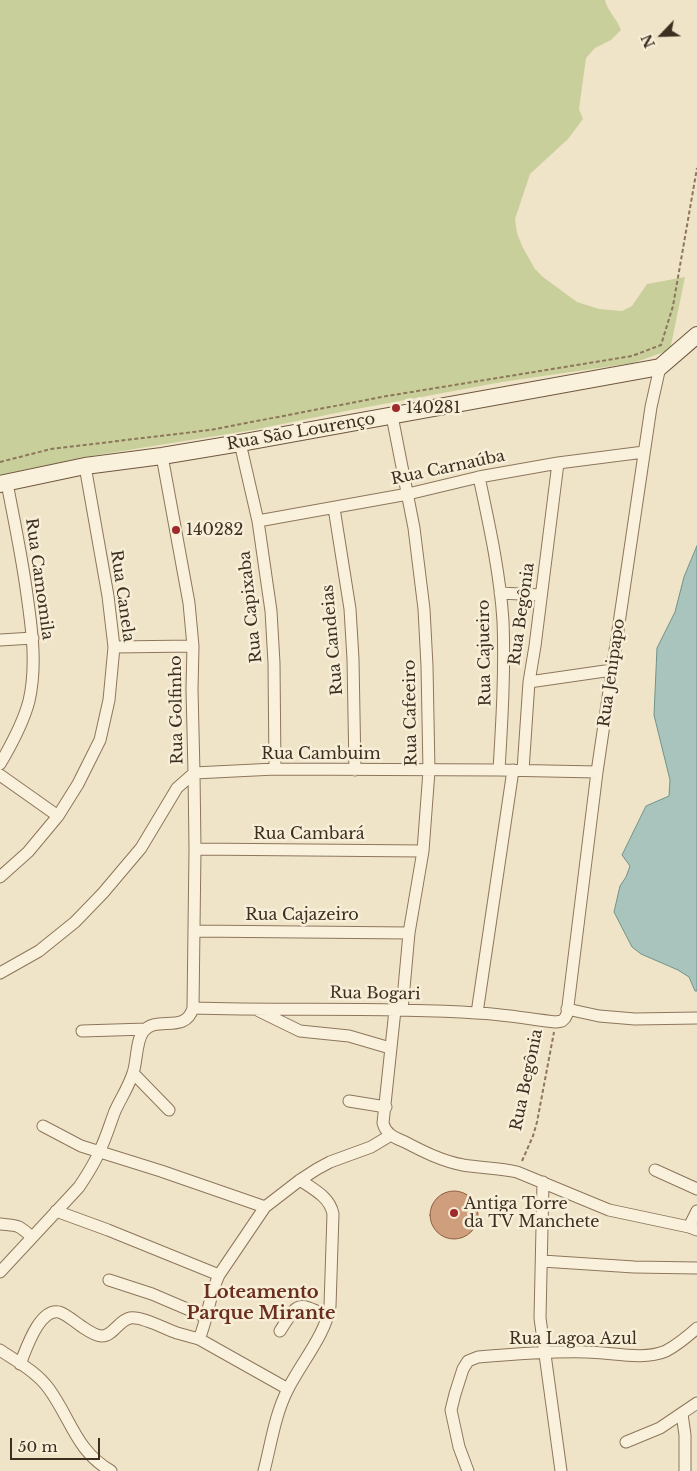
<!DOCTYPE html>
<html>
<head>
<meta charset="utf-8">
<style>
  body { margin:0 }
  #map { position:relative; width:697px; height:1471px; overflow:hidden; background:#f0e4c8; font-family:"Libre Baskerville",serif }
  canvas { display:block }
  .north { position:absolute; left:637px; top:10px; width:50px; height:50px; -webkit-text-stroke:4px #f7eed8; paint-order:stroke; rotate:246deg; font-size:14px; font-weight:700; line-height:20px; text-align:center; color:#3d2e20 }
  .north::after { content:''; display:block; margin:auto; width:18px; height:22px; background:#3d2e20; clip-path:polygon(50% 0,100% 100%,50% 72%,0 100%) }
  .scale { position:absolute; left:10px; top:1438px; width:90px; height:22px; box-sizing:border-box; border:2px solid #3d2e20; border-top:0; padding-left:6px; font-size:15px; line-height:18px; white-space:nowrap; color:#3d2e20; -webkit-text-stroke:4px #f7eed8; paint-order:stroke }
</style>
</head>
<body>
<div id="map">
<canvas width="697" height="1471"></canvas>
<div class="north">N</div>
<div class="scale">50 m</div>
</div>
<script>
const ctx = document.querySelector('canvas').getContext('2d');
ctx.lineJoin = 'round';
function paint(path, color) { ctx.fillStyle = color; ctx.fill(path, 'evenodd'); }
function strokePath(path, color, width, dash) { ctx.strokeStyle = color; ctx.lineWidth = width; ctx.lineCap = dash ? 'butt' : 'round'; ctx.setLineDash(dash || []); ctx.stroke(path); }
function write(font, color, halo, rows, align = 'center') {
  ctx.font = font + ' "Libre Baskerville",serif'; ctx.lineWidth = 5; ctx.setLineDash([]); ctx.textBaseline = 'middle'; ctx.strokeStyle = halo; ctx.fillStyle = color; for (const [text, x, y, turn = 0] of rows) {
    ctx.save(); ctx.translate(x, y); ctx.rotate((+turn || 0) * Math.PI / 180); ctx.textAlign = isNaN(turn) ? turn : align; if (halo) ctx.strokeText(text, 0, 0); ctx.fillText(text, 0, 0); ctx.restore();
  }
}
paint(new Path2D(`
  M0 0H605C608 12 617 19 621 30L611 40 595 48 586 58 579 109 583 119 568 139 530 174 515 219 517 233 523 248 535 269 543 277 577 302 599 309 622 311 632 306 647 284 685 277 670 350 633 363 502 382 346 411 253 430 91 456 0 475Z`), '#c9cf9b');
const water = new Path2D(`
  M697 546V991H695L689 977 678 970 641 954 632 947 614 912 620 886 626 877 630 866 622 855 646 806 669 796 670 780 654 715 657 648 675 612 684 577Z`);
paint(water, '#a9c4bc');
strokePath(water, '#6f938a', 1);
const building = new Path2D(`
  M430 1215a24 24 0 1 1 48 0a24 24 0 1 1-48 0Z`);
paint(building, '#cf9f7d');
strokePath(building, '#8d5f41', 1);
const street = new Path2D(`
  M392 416 414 528 424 609 427 666 429 771 423 851 409 933 402 1010
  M240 443 258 521 271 611 274 663 275 769
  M479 477C489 524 500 573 503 621 505 670 502 720 499 770
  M334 508 350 609 353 659 355 770
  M258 521 408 494 479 477 558 463 644 452
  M500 593 541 595
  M0 640 33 638
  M114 647 193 646
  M529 682 612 670
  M0 764C10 747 24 720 29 701 37 666 32 630 27 595 22 557 14 520 7 483
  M523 770 529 682 535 646 558 463
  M0 775 58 816
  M195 849 423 851
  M0 877 28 852 58 816 78 784 100 740 109 700 114 647 108 596 85 466
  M195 931 409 933
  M0 973 39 951 75 922 103 893 141 848 177 788 194 773 192 689 193 646 189 603 162 456
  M193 1008C287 1011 382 1007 476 1013 503 1014 529 1019 556 1022L562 1021 565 1018 567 1014 597 772 651 407 660 367
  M567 1009 599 1016 635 1019 697 1018
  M395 1010 383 1123C386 1135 396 1138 405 1142 424 1152 442 1161 463 1165 481 1168 499 1168 517 1172L609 1210 689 1227 697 1230
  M259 1011 300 1031 349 1036 390 1048
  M477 1013 513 770
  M82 1031 146 1029
  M133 1073 169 1110
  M349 1101 386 1107
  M43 1126 81 1146 161 1171 265 1207
  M655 1170 697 1189
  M543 1182 540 1318 561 1471
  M56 1211 108 1230 219 1275
  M0 1224C19 1226 17 1224 32 1237
  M689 1227 697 1211
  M542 1261 634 1267 697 1268
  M0 1272 79 1187C87 1175 95 1163 100 1150 106 1138 110 1124 115 1111 121 1098 129 1086 133 1073 137 1062 136 1041 143 1032 156 1014 185 1035 193 1008L195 849 194 773 275 769 499 770 597 772
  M109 1280 152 1294 206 1317
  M280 1331C299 1301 296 1302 328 1316
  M0 1350C16 1361 37 1372 49 1389 71 1419 76 1451 111 1471
  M20 1364C26 1350 39 1308 59 1312 66 1314 75 1322 81 1326 87 1330 95 1336 102 1336 113 1336 119 1320 130 1318 142 1316 165 1329 177 1333 184 1335 192 1337 199 1339
  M288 1389 199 1339C208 1318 209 1296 219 1275L265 1207 300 1180 317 1169 330 1162 371 1147 391 1135
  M682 1414 685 1435V1471
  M626 1442 660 1428 697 1403
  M264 1471C271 1444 275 1414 288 1389 301 1363 326 1334 330 1306L333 1214C330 1197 313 1189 300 1180
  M468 1471 459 1447 451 1410 455 1394 463 1369 468 1361 478 1357C514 1354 550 1351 586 1352 611 1352 643 1361 666 1351 677 1345 688 1336 697 1328`);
const secondary = new Path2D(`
  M0 484 85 466 162 456 240 443 660 367 697 335`);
strokePath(street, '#8d765c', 13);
strokePath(secondary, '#6f573f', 18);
strokePath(new Path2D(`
  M0 462 51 449 210 430 387 396 632 356 661 345 673 306 697 168
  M522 1161 533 1136 537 1122 554 1032`), '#8d765c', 2, [4, 2.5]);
strokePath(street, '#faf1dc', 11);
strokePath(secondary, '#faf1dc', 16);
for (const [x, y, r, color] of [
  [396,408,5,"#9e2a2b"],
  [176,530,5,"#9e2a2b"],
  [454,1213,5,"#9e2a2b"]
]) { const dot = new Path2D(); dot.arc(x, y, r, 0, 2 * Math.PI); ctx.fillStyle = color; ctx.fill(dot); strokePath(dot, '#f7eed8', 2); }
write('16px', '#3d2e20', '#f7eed8', [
  ["140281",406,408],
  ["140282",186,530],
  ["Antiga Torre",464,1204],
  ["da TV Manchete",464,1222]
], 'left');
write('16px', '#3d2e20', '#f7eed8', [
  ["Rua São Lourenço",301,432,-10],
  ["Rua Carnaúba",448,468,-12],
  ["Rua Camomila",39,579,82],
  ["Rua Canela",122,596,82],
  ["Rua Capixaba",251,607,-96],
  ["Rua Begônia",522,614,-82],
  ["Rua Candeias",333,640,-95],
  ["Rua Cajueiro",485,653,-91],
  ["Rua Jenipapo",612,673,-82],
  ["Rua Golfinho",177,710,-91],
  ["Rua Cafeeiro",411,713,-91],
  ["Rua Cambuim",321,754],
  ["Rua Cambará",309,834],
  ["Rua Cajazeiro",302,915],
  ["Rua Bogari",375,994,1],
  ["Rua Begônia",527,1080,-78],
  ["Rua Lagoa Azul",573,1339]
]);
write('bold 18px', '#6b2e1e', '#f7eed8', [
  ["Loteamento",261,1293],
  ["Parque Mirante",261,1314]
]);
</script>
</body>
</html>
